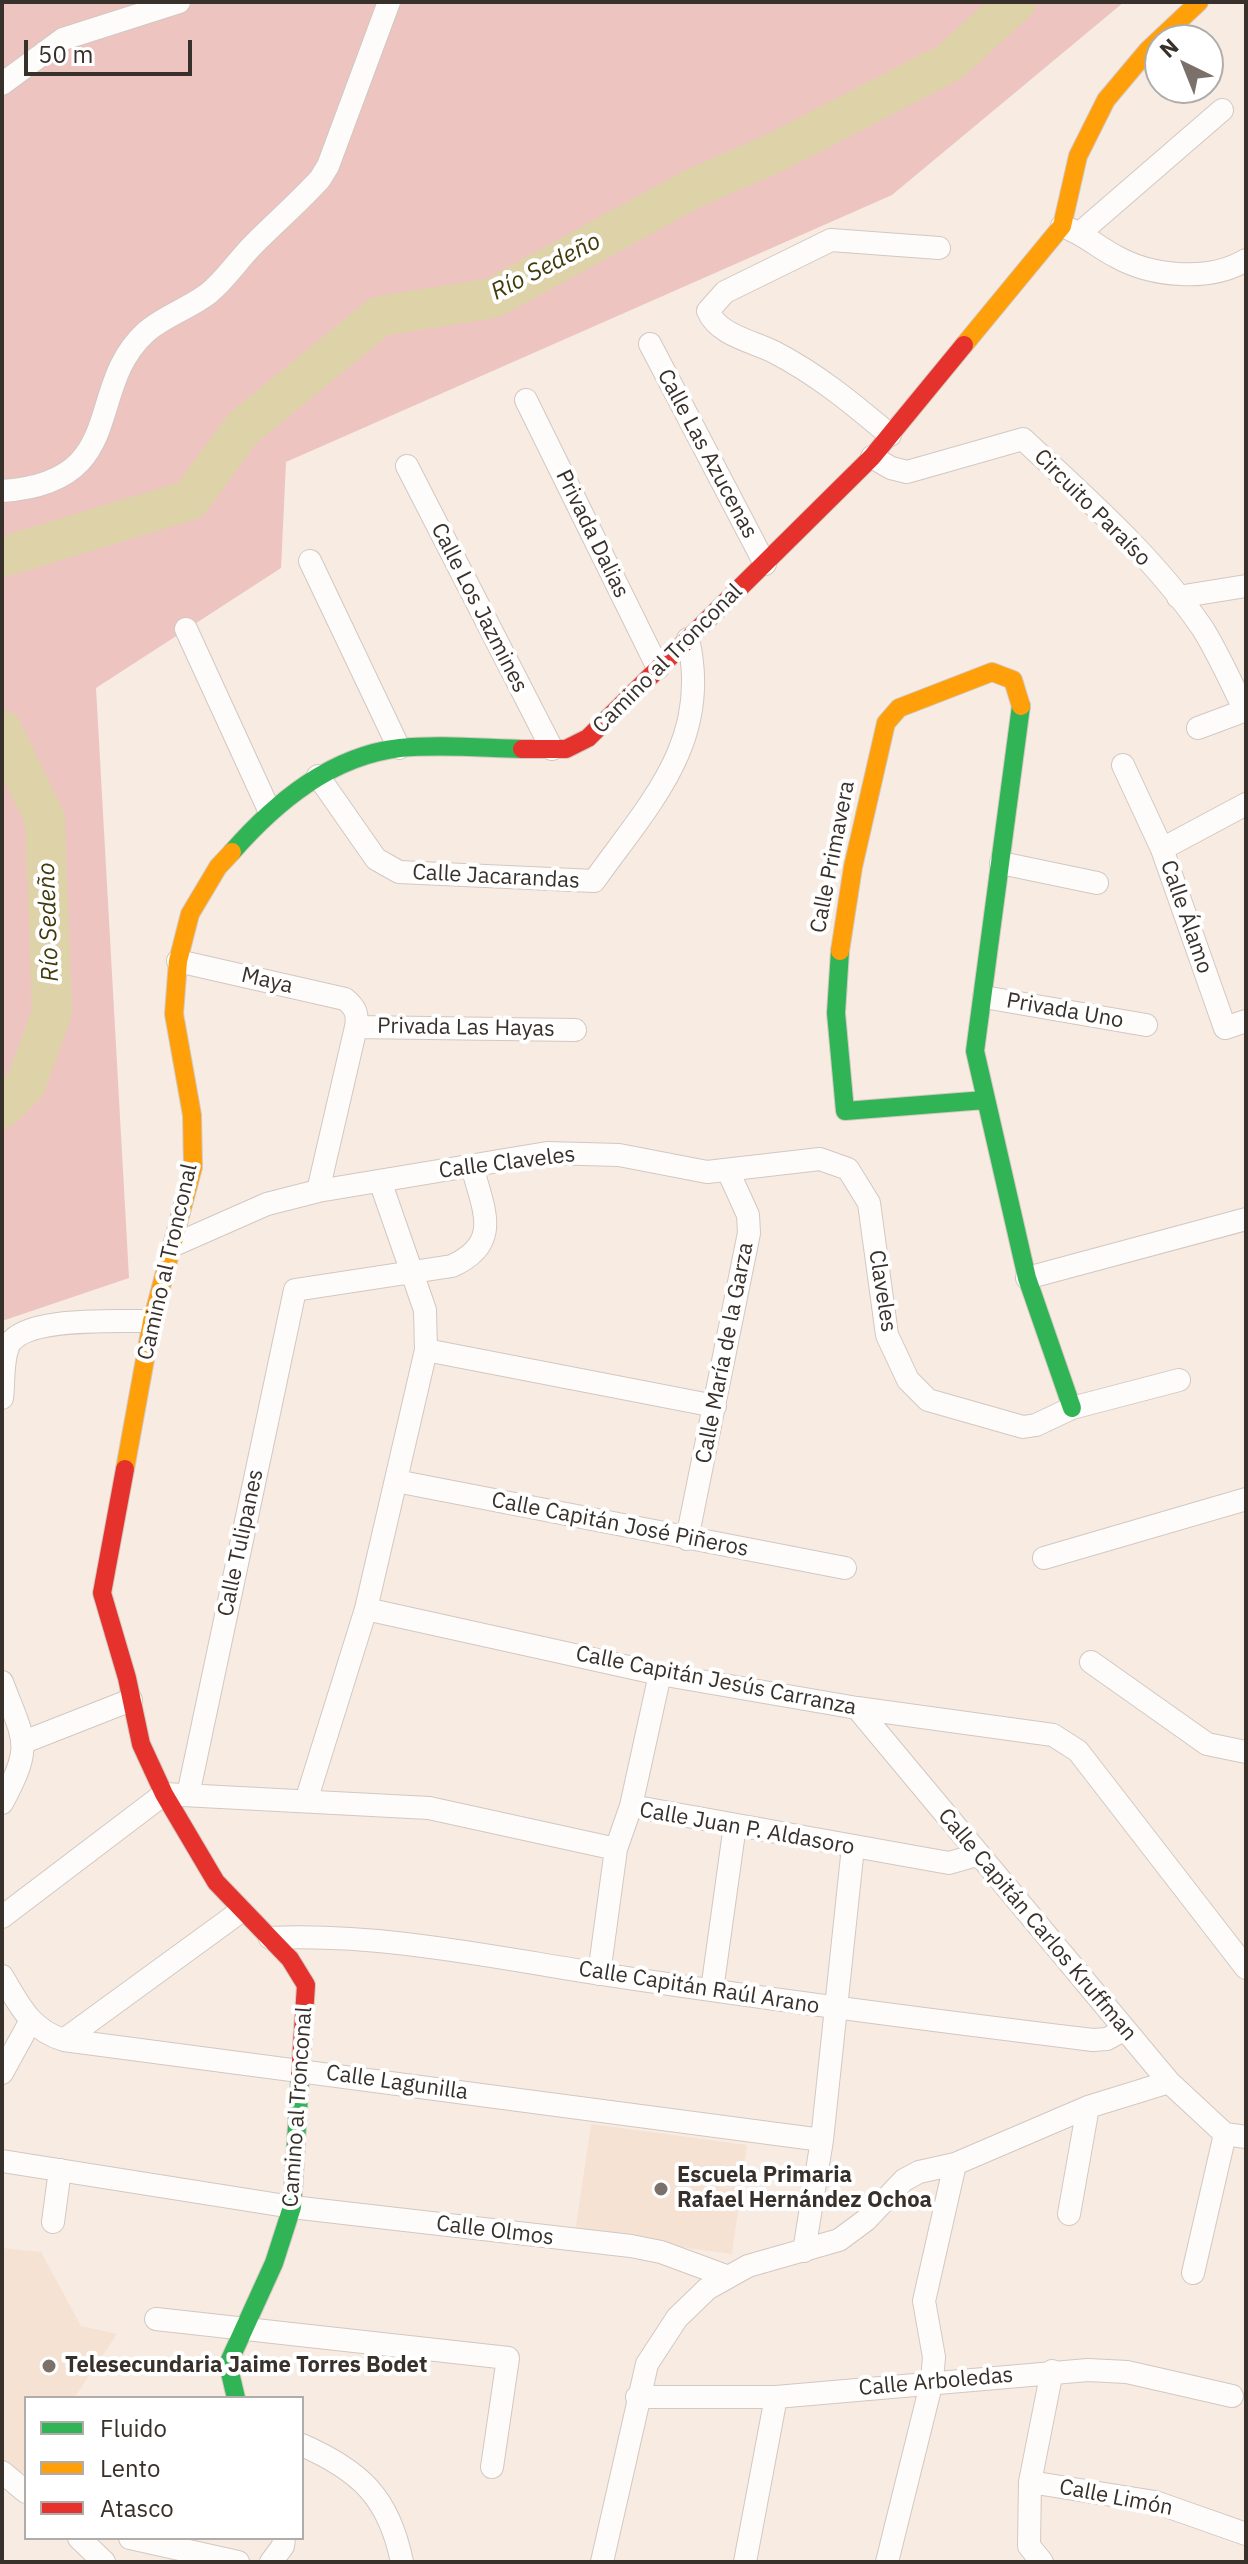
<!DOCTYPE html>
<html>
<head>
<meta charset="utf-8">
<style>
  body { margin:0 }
  #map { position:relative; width:1248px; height:2564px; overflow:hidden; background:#f7ebe2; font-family:"IBM Plex Sans",sans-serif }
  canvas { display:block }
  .frame { position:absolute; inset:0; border:4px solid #38302a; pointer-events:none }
  .legend { position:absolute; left:24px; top:2396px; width:280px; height:144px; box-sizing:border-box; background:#fff; border:2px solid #afacaa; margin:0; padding:10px 14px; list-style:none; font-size:24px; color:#38302a }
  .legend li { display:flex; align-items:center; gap:16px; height:40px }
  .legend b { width:40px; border:2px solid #afacaa }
  .north { position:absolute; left:1144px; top:24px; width:80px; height:80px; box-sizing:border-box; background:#fff; border:2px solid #afacaa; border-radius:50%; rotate:317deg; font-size:22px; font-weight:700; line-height:32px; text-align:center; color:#38302a }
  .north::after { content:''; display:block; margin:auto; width:28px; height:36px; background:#7b716a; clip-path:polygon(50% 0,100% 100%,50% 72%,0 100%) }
  .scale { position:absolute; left:24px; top:40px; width:168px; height:36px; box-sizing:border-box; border:4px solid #38302a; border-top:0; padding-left:10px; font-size:24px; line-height:28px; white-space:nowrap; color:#38302a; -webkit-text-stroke:6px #fff; paint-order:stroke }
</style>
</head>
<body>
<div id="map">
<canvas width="1248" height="2564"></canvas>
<div class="frame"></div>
<ul class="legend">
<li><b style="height:10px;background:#30b455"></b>Fluido</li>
<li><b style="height:10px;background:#ff9f0a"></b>Lento</li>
<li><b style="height:10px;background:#e5322d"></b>Atasco</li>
</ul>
<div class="north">N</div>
<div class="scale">50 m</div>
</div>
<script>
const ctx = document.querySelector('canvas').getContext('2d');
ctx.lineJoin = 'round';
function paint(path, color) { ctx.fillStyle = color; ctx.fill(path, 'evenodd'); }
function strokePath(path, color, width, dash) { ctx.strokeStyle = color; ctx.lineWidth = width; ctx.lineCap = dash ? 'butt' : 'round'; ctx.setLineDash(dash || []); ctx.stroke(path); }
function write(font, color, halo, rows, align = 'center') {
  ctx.font = font + ' "IBM Plex Sans",sans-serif'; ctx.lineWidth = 8; ctx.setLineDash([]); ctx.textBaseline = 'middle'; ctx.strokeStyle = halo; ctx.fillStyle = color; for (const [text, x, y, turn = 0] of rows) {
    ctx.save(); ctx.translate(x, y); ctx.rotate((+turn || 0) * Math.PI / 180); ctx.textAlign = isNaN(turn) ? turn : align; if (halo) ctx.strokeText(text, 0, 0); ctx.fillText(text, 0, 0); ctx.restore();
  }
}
paint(new Path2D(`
  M591 2124 747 2145 732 2254 575 2233Z
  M2 2248 41 2252 81 2326 117 2334 74 2398H26V2468L19 2478 2 2463Z`), '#f6e2d3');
paint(new Path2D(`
  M2 2H1124L892 195 286 462 281 568 96 688 129 1278 2 1321Z`), '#edc4c0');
strokePath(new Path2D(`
  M2 557 190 500 243 428 380 316 493 298 692 189 776 152 950 62 1016 2
  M2 730 45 819 52 1012 26 1084 2 1108`), '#ded2a9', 40);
const street = new Path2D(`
  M2 84 63 39 179 2
  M1062 226C1083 233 1096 246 1115 256 1152 277 1210 282 1246 260
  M1081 232 1222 110
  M650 344 765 564
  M526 400 658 668
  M890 435C853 404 817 374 774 352 752 341 718 335 708 311L725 292 831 240 939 248
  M872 457 891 468 907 472 1023 439C1086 498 1154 557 1203 629 1219 655 1232 684 1245 711
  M407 466 552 749
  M2 491C131 482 83 389 146 332 164 316 190 308 209 293 226 279 238 260 254 244 276 222 299 202 320 179L328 166 389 2
  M310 561 399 748
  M1178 597 1246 586
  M186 629 269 810
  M1198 728 1246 710
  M1123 765 1162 849 1225 1028 1246 1021
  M318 776 376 859 399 872 594 881C649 804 712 741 688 639
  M1162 849 1246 804
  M1001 863 1097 883
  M178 961 345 999C356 1008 358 1014 356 1027L318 1191
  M984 997 1146 1025
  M356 1027 575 1030
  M174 1245 267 1204 318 1191 547 1153 619 1155 707 1172 820 1159 848 1169 869 1203 887 1335 908 1380 928 1400 1023 1427 1036 1425 1072 1408 1179 1380
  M1027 1278 1246 1219
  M426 1350 715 1406
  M2 1398C4 1383 2 1362 8 1347 20 1315 121 1322 152 1321
  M396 1481 845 1568
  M687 1539 749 1233 748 1215 728 1171
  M1044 1558 1246 1499
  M366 1609 660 1674 857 1708 1053 1735 1078 1751 1246 1968
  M1091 1662 1207 1744 1246 1752
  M2 1682C24 1741 34 1744 2 1803
  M857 1708 1169 2082 1225 2134
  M24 1742 131 1700
  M188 1795 295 1290 452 1266C503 1243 483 1209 472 1166
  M306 1801 366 1609 426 1350 425 1310 380 1181
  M631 1806 949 1863 977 1855
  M2 1917 164 1794 429 1808 616 1849
  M270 1938C381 1933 492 1957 601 1974 765 1999 929 2020 1093 2040L1107 2039 1125 2029
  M599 1974 616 1849 631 1806 660 1674
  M2 1976C19 2004 30 2030 64 2040L822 2140
  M712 1990 735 1825
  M64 2040 241 1911
  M2 2073 30 2022
  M1225 2134 1246 2137
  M2 2161 292 2207 631 2246 661 2252 726 2276
  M1069 2214 1088 2107
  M53 2222 60 2170
  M804 2251 822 2140 853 1847
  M1193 2273 1225 2134
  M156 2319 508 2358 492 2467
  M637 2397H776L1088 2370 1127 2372 1232 2396
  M302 2445C361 2471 389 2498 402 2562
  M2 2472 26 2492
  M1030 2482 1155 2502 1246 2534
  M79 2538 104 2562
  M130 2538 238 2562
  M271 2562 283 2546 284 2538
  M602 2562 647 2364 677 2318 707 2289 748 2266 839 2240 866 2220 904 2180 919 2172 955 2164 1088 2107 1169 2082
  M745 2562 776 2397
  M887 2562 932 2381 934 2357 924 2301 955 2164
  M1042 2562 1029 2546 1030 2482 1052 2371`);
const fast = new Path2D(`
  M1021 706 975 1051 1027 1278 1072 1408
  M232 852C276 802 331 756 400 748 439 744 482 748 522 749
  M840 951 836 1013 845 1111 985 1100
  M236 2398 228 2364 274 2263 292 2207 300 2077`);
const slow = new Path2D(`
  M964 345 1062 226 1078 156 1106 100 1148 50 1199 2
  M840 951 853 867 886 723 899 708 992 672 1013 680 1021 706
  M125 1469 152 1321 193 1167 192 1115 174 1014 178 961 190 914 218 867 232 852`);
const jam = new Path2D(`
  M522 749H566L588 738 872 457 964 345
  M125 1469 102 1593 127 1678 141 1744 164 1794 216 1882 290 1959 306 1985 300 2077`);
strokePath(street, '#d2c8c1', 24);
strokePath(fast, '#d2c8c1', 20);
strokePath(slow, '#d2c8c1', 20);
strokePath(jam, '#d2c8c1', 20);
strokePath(street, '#fefcfb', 22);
strokePath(fast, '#30b455', 18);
strokePath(slow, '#ff9f0a', 18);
strokePath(jam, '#e5322d', 18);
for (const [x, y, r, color] of [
  [661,2189,8,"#7b716a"],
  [49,2366,8,"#7b716a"]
]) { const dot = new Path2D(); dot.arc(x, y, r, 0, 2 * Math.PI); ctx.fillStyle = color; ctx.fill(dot); strokePath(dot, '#fff', 3); }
write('22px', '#38302a', '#fff', [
  ["Calle Las Azucenas",707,454,62],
  ["Circuito Paraíso",1092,508,45],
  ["Privada Dalias",592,534,64],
  ["Calle Los Jazmines",479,608,63],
  ["Camino al Tronconal",668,659,-45],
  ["Calle Primavera",833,857,-79],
  ["Calle Jacarandas",496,877,3],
  ["Calle Álamo",1186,917,71],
  ["Maya",267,981,13],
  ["Privada Uno",1065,1011,10],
  ["Privada Las Hayas",466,1028,1],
  ["Calle Claveles",507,1163,-7],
  ["Camino al Tronconal",168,1262,-77],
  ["Claveles",882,1291,81],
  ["Calle María de la Garza",725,1353,-79],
  ["Calle Capitán José Piñeros",620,1525,11],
  ["Calle Tulipanes",241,1543,-78],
  ["Calle Capitán Jesús Carranza",716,1681,11],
  ["Calle Juan P. Aldasoro",747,1829,10],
  ["Calle Capitán Carlos Kruffman",1037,1925,50],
  ["Calle Capitán Raúl Arano",699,1988,9],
  ["Calle Lagunilla",397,2083,8],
  ["Camino al Tronconal",298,2107,-86],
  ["Calle Olmos",495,2231,7],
  ["Calle Arboledas",936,2382,-5],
  ["Calle Limón",1116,2498,11]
]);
write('bold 22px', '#38302a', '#fff', [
  ["Escuela Primaria",677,2176],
  ["Rafael Hernández Ochoa",677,2201],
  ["Telesecundaria Jaime Torres Bodet",65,2366]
], 'left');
write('italic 24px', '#433b0e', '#fff', [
  ["Río Sedeño",546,267,-27],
  ["Río Sedeño",49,922,-92]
]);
</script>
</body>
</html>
